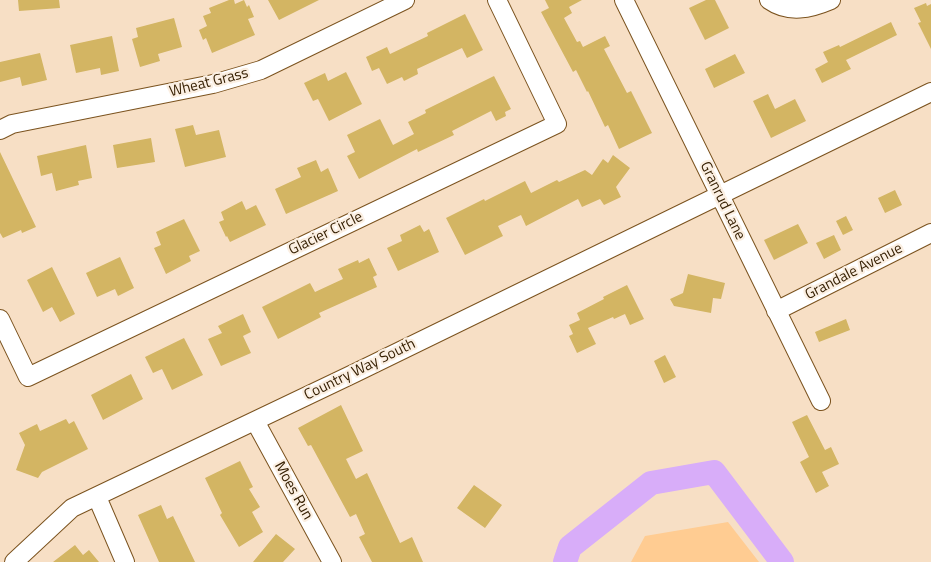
<!DOCTYPE html>
<html>
<head>
<meta charset="utf-8">
<style>
  body { margin:0 }
  canvas { display:block; background:#f7dfc5 }
</style>
</head>
<body>
<canvas width="931" height="562"></canvas>
<script>
const ctx = document.querySelector('canvas').getContext('2d');
ctx.lineJoin = 'round';
function paint(path, color) { ctx.fillStyle = color; ctx.fill(path, 'evenodd'); }
function strokePath(path, color, width, dash) { ctx.strokeStyle = color; ctx.lineWidth = width; ctx.lineCap = dash ? 'butt' : 'round'; ctx.setLineDash(dash || []); ctx.stroke(path); }
function write(font, color, halo, rows, align = 'center') {
  ctx.font = font + ' "Titillium Web",sans-serif'; ctx.lineWidth = 4.5; ctx.setLineDash([]); ctx.textBaseline = 'middle'; ctx.strokeStyle = halo; ctx.fillStyle = color; for (const [text, x, y, turn = 0] of rows) {
    ctx.save(); ctx.translate(x, y); ctx.rotate((+turn || 0) * Math.PI / 180); ctx.textAlign = isNaN(turn) ? turn : align; if (halo) ctx.strokeText(text, 0, 0); ctx.fillText(text, 0, 0); ctx.restore();
  }
}
paint(new Path2D(`
  M728 522 759 562H631L645 536Z`), '#ffcc92');
strokePath(new Path2D(`
  M565 562 570 547 651 483 714 472 782 562`), '#d8adf9', 24);
paint(new Path2D(`
  M18 0H59L60 8 19 11Z
  M229 0H234L235 4 244 0 247 7 249 5 254 17 248 19 255 35 212 53 206 38 203 40 199 30 207 26 203 16 211 13 209 8Z
  M268 0H319L279 20Z
  M545 0H582L569 7 572 13 564 18 577 42 580 41 583 47 605 36 610 46 604 49 627 93 631 91 652 133 619 149 608 125 605 127 588 91 587 92 576 70 573 72 541 12 549 8Z
  M706 0H715L729 28 705 40 689 8Z
  M926 3 927 6 931 4V49L918 23 921 22 914 8Z
  M465 14 483 50 467 58 462 48 417 69 418 74 404 81 402 77 387 84 379 68 372 71 366 57 387 47 390 54 428 36 427 33Z
  M174 18 182 47 158 54 160 61 140 67 132 39 138 37 136 28Z
  M891 22 897 35 846 60 851 69 822 83 815 69 828 62 823 52 839 45 840 47Z
  M112 36 119 71 101 75 100 68 76 73 70 45Z
  M40 53 47 80 22 86 20 77 0 82V62Z
  M735 54 745 73 714 88 705 69Z
  M346 72 362 104 329 121 318 99 313 101 304 83 325 73 328 81Z
  M494 76 511 109 505 112 506 116 496 121 491 111 452 131 454 135 418 152 417 149 359 179 347 156 355 152 347 135 380 119 393 145 414 134 408 122 426 113 425 110Z
  M768 94 775 109 795 99 806 121 771 138 753 101Z
  M193 125 196 135 219 130 226 157 185 167 175 129Z
  M151 138 155 162 117 168 113 145Z
  M86 145 92 178 78 181 79 185 56 191 52 173 41 176 37 156Z
  M0 152 36 227 22 233 21 230 3 238 0 233Z
  M613 155 630 168 616 187 621 197 604 205 600 199 582 207 578 199 526 226 521 215 498 226 503 236 465 255 446 218 484 199 485 201 525 181 531 193 557 180 559 182 585 170 592 175 603 159 608 163Z
  M316 160 321 172 328 168 338 191 286 214 275 189 301 177 297 168Z
  M895 190 902 205 885 213 878 198Z
  M242 201 246 210 256 205 266 225 230 242 227 236 226 237 219 222 224 220 221 212Z
  M846 216 853 230 843 235 836 221Z
  M184 219 200 251 189 256 191 261 166 274 154 248 161 245 156 232Z
  M798 224 808 243 774 260 764 240Z
  M420 225 424 232 429 229 439 252 398 271 387 248 402 241 400 235Z
  M834 235 841 250 824 259 816 243Z
  M120 257 134 288 118 296 115 289 97 297 86 273Z
  M369 258 377 275 373 277 377 287 319 313 321 317 278 339 262 307 310 283 315 292 343 279 338 269 358 260 359 263Z
  M52 267 75 314 60 322 52 307 43 312 27 280Z
  M688 274 725 283 721 299 713 298 711 313 674 306 670 299 683 293Z
  M627 285 644 319 630 325 625 314 614 319 613 317 588 328 596 344 577 353 569 336 573 334 569 325 580 320 577 313 604 299 603 297Z
  M243 314 251 332 243 336 251 353 221 366 208 339 222 333 218 326Z
  M846 319 850 330 819 342 815 332Z
  M184 338 203 375 172 390 162 369 153 373 145 357Z
  M665 355 676 377 664 383 654 361Z
  M131 374 143 399 103 420 91 395Z
  M341 405 363 451 346 459 356 479 367 473 400 543 412 537 423 562H372L359 537 365 534 356 514 350 517 311 445 308 446 298 428Z
  M807 415 825 450 831 447 839 464 822 472 829 486 816 493 800 462 809 457 792 422Z
  M66 419 69 424 74 421 88 449 42 472 38 478 16 470 25 445 19 433 37 424 40 431Z
  M240 461 253 487 249 489 260 507 252 512 263 532 239 547 220 515 222 513 205 478Z
  M474 485 502 505 485 528 457 508Z
  M161 505 167 519 173 516 195 562H159L138 515Z
  M276 534 295 549 283 562H253Z
  M75 545 83 555 89 550 99 562H53Z`), '#d3b563');
const minor = new Path2D(`
  M624 0 821 401
  M769 0C789 14 810 9 831 0
  M0 130 12 124 213 84 261 70 405 0
  M776 311 931 233
  M0 319 28 377 557 124 497 0
  M255 421 332 562
  M97 497 125 562
  M14 562 72 508 355 373 931 92`);
strokePath(minor, '#7b531f', 20);
strokePath(minor, '#fff', 18);
write('15px', '#372104', '#fbefe2', [
  ["Wheat Grass",209,83,-14],
  ["Granrud Lane",722,201,64],
  ["Glacier Circle",326,234,-26],
  ["Grandale Avenue",854,272,-27],
  ["Country Way South",360,370,-26],
  ["Moes Run",293,491,61]
]);
</script>
</body>
</html>
